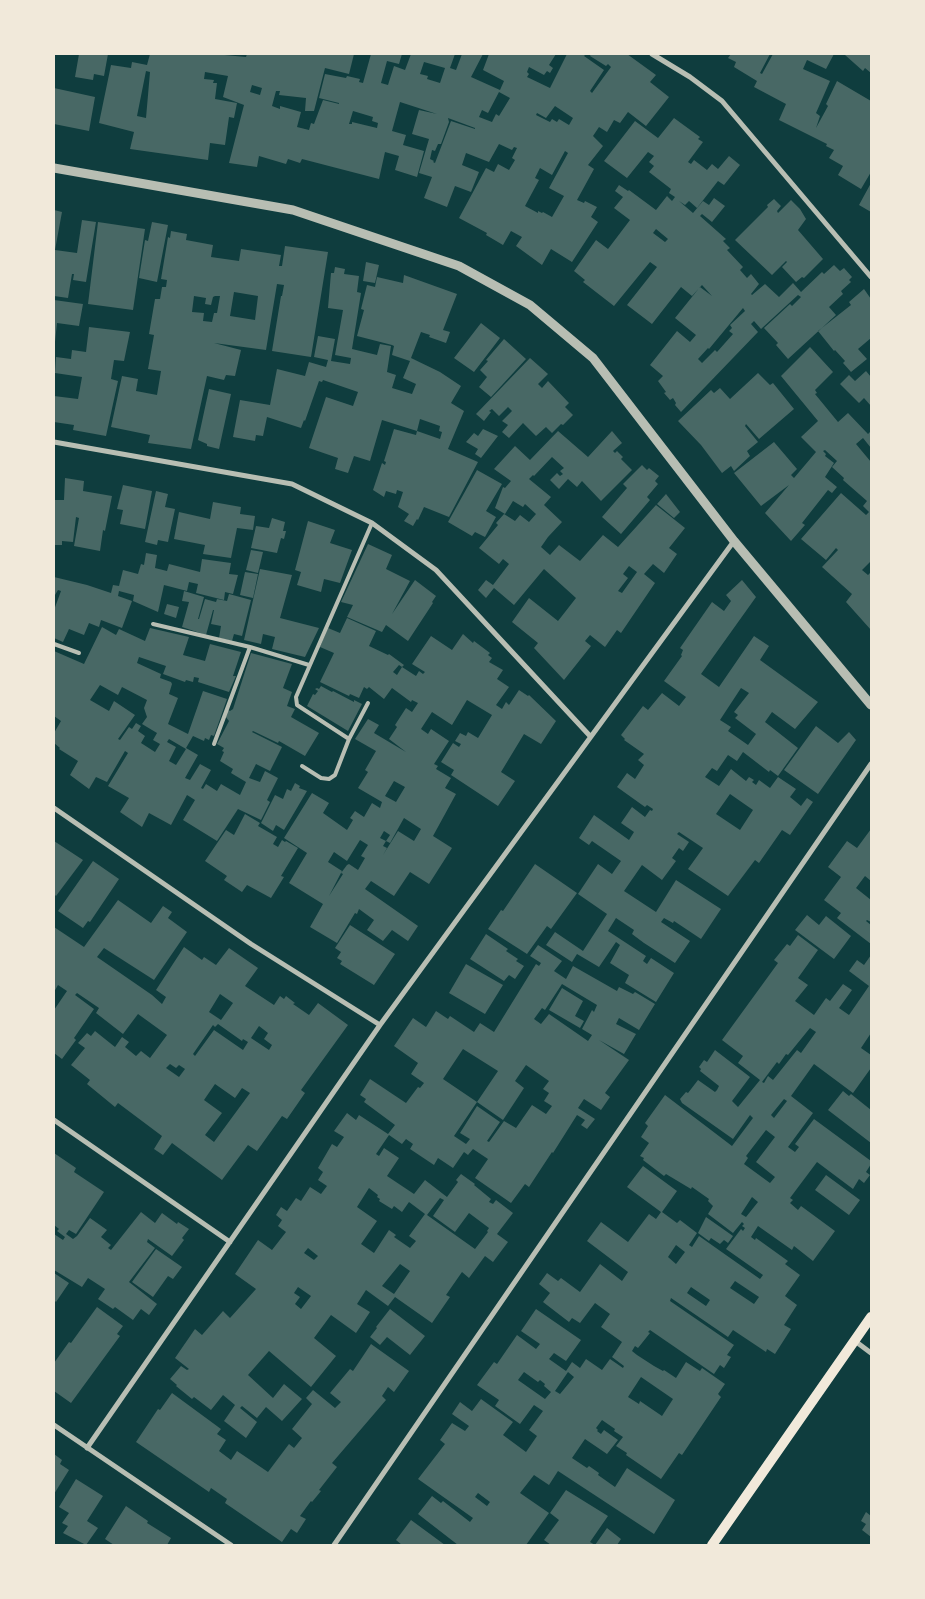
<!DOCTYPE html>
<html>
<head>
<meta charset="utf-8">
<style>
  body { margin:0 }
  #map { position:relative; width:925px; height:1599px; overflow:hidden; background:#0f3d3e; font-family:"Fira Sans",sans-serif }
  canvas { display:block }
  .frame { position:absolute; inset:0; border:55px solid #f1e9da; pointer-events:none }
</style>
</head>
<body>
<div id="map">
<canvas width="925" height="1599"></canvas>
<div class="frame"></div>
</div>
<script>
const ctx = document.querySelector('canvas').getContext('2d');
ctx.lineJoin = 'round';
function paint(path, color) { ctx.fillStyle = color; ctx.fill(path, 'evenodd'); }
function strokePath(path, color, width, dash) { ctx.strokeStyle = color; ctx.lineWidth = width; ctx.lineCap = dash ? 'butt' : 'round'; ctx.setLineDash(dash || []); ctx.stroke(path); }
paint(new Path2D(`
  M79 54H108L104 76 94 74 93 80 75 77Z
  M150 54H214L246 57 247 54H354L349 74 325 68 314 111H305L306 98 279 95 280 91H276L272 106 280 109V106L301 112 297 127 309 130 311 123 314 124 323 100 339 104V103L319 98 325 74 346 78 347 76 360 79 359 82 363 83 371 54H402L399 64 387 61 381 83 388 85 394 66 405 70 411 54H455L450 68 456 70 462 54H483L471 77 500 90 504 81 483 70 489 54H517L520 55V54H556L549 65 553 68 550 73 547 71 544 75 529 67 527 72 529 74 527 77 550 88 567 54H586L584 56 604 70 590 91 592 93 611 67 608 64 606 66 590 56 591 54H627L656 75 650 82 669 97 646 126 628 112 620 123 614 120 607 132 599 127 593 136 603 146 588 165 594 169 577 200 584 203 585 201 597 207 591 217 598 222 572 262 551 249 542 265 516 246 522 237 511 231 503 245 486 235 487 233 459 218 486 168 494 172 498 164 509 170 515 160 512 158 517 148 514 147 512 150 499 144 489 162 466 153 462 165 479 172 471 192 455 186 447 207 424 198 432 177 419 173 429 139 412 134 419 110 437 114 400 102 392 131 406 135 403 145 424 151 417 177 395 170 399 156 385 152 379 179 302 159 300 163 288 159 286 164 259 156 257 167 229 163 244 105 223 97 228 76 205 72 204 79 214 80 213 83H217L215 99 237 103 234 118 229 117 225 145 210 143 208 160 130 149 134 132 99 123 111 65 131 68 132 62 147 65ZM424 62 445 68 440 83 427 79 428 76 420 74ZM146 71 150 72 146 118 137 116ZM252 85 262 88 260 95 250 92ZM499 92 510 98 499 116 496 114 492 122 479 117 482 110 488 113ZM555 106 573 118 569 125 559 119 557 122 552 119 550 122 536 115 537 113 546 118ZM353 111 373 117 372 121 378 123 377 128 352 122V124H349ZM448 118 475 128V129L451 121 435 163 433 162 434 161 430 159 432 150 435 151 438 144H441L449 122ZM565 151 568 153 549 188 564 196 552 217 543 212 542 213 538 211V213L525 206 539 180 535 178 540 168 552 175Z
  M731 54H770L760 73 762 74 773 54H834L826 69 807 60 803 69 830 81 816 113 820 116 816 128 828 106 826 104 837 81 871 101V172L861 189 838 175 843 166 829 158 834 150 826 146 827 144 779 120 786 104 754 87 757 81 734 67 736 62 728 58Z
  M841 54H871V73L865 68 863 71 845 55Z
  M54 88 95 97 89 131 54 124Z
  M674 118 700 137 698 139 703 142 688 162 691 164 694 160 707 170 712 164 718 169 729 156 740 165 724 185 718 181 697 208 689 201 685 205 679 201 693 213 703 201 709 205 714 198 725 206 712 222 702 214 700 216 726 239 723 241 730 248 727 250 743 267 740 270 747 278 751 274 759 284 751 294 752 295 765 284 779 297 793 283 801 292 822 272 824 274 834 265 840 271 844 268 852 277 849 280 851 282 841 291 843 294 829 307 836 315 788 359 776 345 778 343 764 328 790 304 792 306 801 297 798 295 761 329 754 321 751 324 758 332 681 412 675 405 676 403 673 398 670 400 664 393 666 392 658 381 663 376 650 365 677 331 690 342 696 335 675 318 700 287 712 296 702 285 692 296 681 287 652 324 627 305 657 267 650 262 614 306 583 282 585 280 574 271 596 240 608 249 630 220 614 208 623 197 615 191 619 185 628 191 629 190 656 210 667 196 672 201 675 197 669 193 671 189 649 172 654 166 649 162 654 156 648 152 627 178 604 161 635 121 658 138ZM656 229 668 239 665 242 653 233ZM743 308 745 311 730 325 732 328 729 331 733 334 717 352 715 350 702 363 698 359 708 348 709 349Z
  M871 183V212L859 205Z
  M774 199 781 206 777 211 778 213 791 200 800 209 806 219 798 230 823 259 804 278 802 277 796 282 782 267 787 262 786 261 772 275 735 240 768 207 767 205Z
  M54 210 62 212 55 250 77 253 82 220 96 222 86 282 73 280 74 274H72L68 298 54 296Z
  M98 222 145 229 133 310 88 304Z
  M152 222 168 225 157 282 139 278 145 240 148 241Z
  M171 231 187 234 186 240 213 245 211 257 239 261 241 249 281 255 279 266H282L285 246 328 252 311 357 272 351 281 296H282L284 285 277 284 266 350 214 343 241 350 235 376 226 375 224 380 207 376 191 449 148 443 150 435 111 427 122 376 138 379 136 391 157 395 161 371 148 369 154 335 149 334 155 299H160L162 287H166L167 280 161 279 168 237 170 238ZM234 292 258 296 255 320 230 316ZM194 296 206 298 205 304 211 305 213 297 215 296H220L217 313H214L212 322 203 321 204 313 192 312Z
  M366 262 379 265 375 283 363 281Z
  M335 267 345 269 344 274 359 276 357 292 361 293 352 349 377 355 380 344 391 346 387 372 396 375 392 388 412 394 416 384 403 378 410 361 392 355 394 346 392 345 357 336 364 310 361 309 367 285 375 287 377 277 403 283 404 275 457 294 443 330 450 332 446 343 429 337 430 335 421 332 411 358 440 372 461 386 451 403 464 411 448 449 478 462 449 517 424 507 418 520 417 519 413 526 404 521 409 514 398 507 403 492 397 490 396 494 386 491 384 497 373 490 382 463 385 465 386 462 384 461 394 429 416 435 417 431 440 439 442 432 439 431 440 426 420 419 417 431 382 420 370 461 354 456 348 473 335 469 338 458 309 448 326 397 353 406 358 392 323 380 322 382 319 381 305 421 304 420 301 428 267 417 263 436 256 435 255 441 233 437 240 400 270 405 277 369 305 376 309 362 326 367 328 360 314 357 318 336 335 339 331 361 350 364 351 358 335 355 343 310 328 308 331 273H334Z
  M864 289 871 299V338L858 349 867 359 851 372 843 363 845 361 835 350 834 351 818 331 851 305 849 302Z
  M54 300 83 304 79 326 57 323 55 342Z
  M481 323 500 338 474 372 454 358Z
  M89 327 130 332 124 361 114 360 111 379 118 381 106 436 73 430 74 425 54 422V396L78 399 82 377 55 373 56 357 71 359 72 350 86 352Z
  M504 339 526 359 491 397 479 387 487 377 480 370 488 361 486 360Z
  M810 347 833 372 815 390 817 393 815 394 838 422 848 413 868 434 871 431V448L863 438 856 444 871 462V561L862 570 868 575 871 572V630L846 602 852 594 822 567 838 550 836 548 826 560 801 539 841 493 866 515 869 512 863 506 867 501 843 480 844 478 832 467 837 461 825 450 823 451 826 454 825 456 834 463 825 477 837 487 832 493 828 490 802 523 805 525 791 541 765 513 789 485 761 506 734 473 774 442 797 469 791 475 794 478 816 452 801 437 818 421 781 376Z
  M530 358 548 374 538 384 542 388 548 381 569 403 565 407 573 415 563 425 561 424 552 433 546 427 536 436 523 423 509 438 502 432 508 425 502 421 512 411 508 407 499 416 492 409 489 411 491 412 484 421 476 414Z
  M866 371 871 377V406L864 398 859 403 840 384 849 375 855 381Z
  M758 373 770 385 773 383 794 409 759 439 746 424 745 426 758 442 747 451 750 456 734 471 731 466 722 473 701 445 678 421 711 390 714 393 720 388 730 399Z
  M209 389 231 394 219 449 207 446V444L198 440Z
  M483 429 498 436 481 458 475 454 478 449 466 442 474 433 478 436Z
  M558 431 588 457 612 431 622 443 613 451 615 453 617 451 623 457 621 459 632 470 601 501 582 481 577 487 568 479 559 489 550 480 557 473 560 476 563 474 560 471 564 468 552 457 534 476 533 475 529 479 551 497 544 505 562 522 548 537 541 547 550 555 559 545 580 561 603 535 618 547 656 505 685 528 669 548 677 554 664 573 653 564 644 574 655 583 621 633 617 630 605 647 590 635 585 641 591 646 564 680 534 648 538 643 512 622 529 598 558 621 576 598 544 569 514 605 494 588 486 598 478 590 486 580 493 585 509 564 503 559 499 564 479 548 498 525 496 523 504 514 515 521 520 515 529 522 536 514 525 504 523 507 513 501 505 514 495 508 503 487 505 488 511 481 494 469 515 446 530 460ZM629 566 637 572 622 593 618 591 628 578 623 574Z
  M642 465 647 470 649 468 659 476 655 481 658 484 647 497 650 500 621 534 602 517 627 488 623 484Z
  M477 470 502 484 486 511 496 517 485 537 475 532 472 536 448 522Z
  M65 478 84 481 83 491 112 496 105 531 103 530 100 551 74 546 79 518 76 517 73 542 62 541V545H54V500H64Z
  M123 485 152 491 145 529 120 524 123 510 117 509Z
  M156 491 168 494 165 507 175 509 168 542 158 540 157 545 145 542Z
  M666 494 680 512 674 518 657 504Z
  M213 502 241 507 240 514 255 516 253 530 237 528 231 558 203 554 205 545 174 539 179 512 210 519Z
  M272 518 285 522 283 531H286L284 539 281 538 277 553 251 548 256 526 269 528Z
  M308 521 335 530 330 543 352 550 340 583 324 579 321 592 297 585 301 572 295 570Z
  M368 544 392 555 386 569 410 581 392 614 415 580 436 596 432 602 433 603 408 641 386 625 382 632 347 617 353 605 341 602Z
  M251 550 263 552 258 573 246 570Z
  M146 553 157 555 155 568 167 571 169 564 200 572 202 559 231 563 229 574 238 575 233 594 225 592 224 600 196 593 198 584 189 582 187 591 164 585 158 612 133 601 134 595 119 591 118 596 132 601 122 628 101 620 99 627 89 623 84 635 69 629 63 642 54 638V610L61 591 58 590 55 595H54V577L87 585 111 593 113 585 119 586 123 570 138 574 141 564 144 565Z
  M260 569 292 575 280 618 319 628 305 657 272 649 275 637 263 634 261 644 244 640Z
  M245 572 258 574 253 598 240 595Z
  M742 580 756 597 701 674 719 687 754 636 769 646 760 660 818 702 795 729 772 712 765 722 798 748 778 776 770 770 769 772 743 752 737 761 728 755 717 771 712 768 705 777 719 786 731 769 746 781 749 777 754 780 752 782 756 785 759 780 770 788 778 777 796 789 790 797 801 806 807 798 813 802 790 835 782 830 759 863 755 860 728 896 688 869 703 848 679 832 677 834 689 842 683 851 679 848 672 858 676 861 662 880 642 865 624 891 656 912 676 880 721 909 701 939 674 921 673 923 664 918 661 922 690 941 675 963 644 943 632 934 634 930 616 918 608 931 646 956 643 961 647 964 651 958 674 973 656 1002 625 983 629 975 610 963 620 945 616 942 599 967 577 954 572 962 546 945 555 932 583 951 607 914 578 894 598 864 612 874 621 861 592 841 589 845 579 838 594 815 629 840 634 832 621 823 632 807 645 817 650 810 652 811 653 809 647 805 645 807 617 787 627 773 635 779 644 765 638 760 644 754 624 740 625 739 621 735 643 706 648 710 662 693 679 706 686 697 664 681 682 656 681 655 683 650 680 648 712 602 724 611 731 601 726 595ZM741 688 749 693 734 712 738 715 735 718 756 734 748 745 728 731 731 727 720 720ZM730 794 753 810 740 830 716 814Z
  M184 591 204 597 198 619H199L205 599 216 602 217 599 227 601 229 594 251 600 242 636 234 634 232 641 219 638 221 626 211 624 214 610H213L206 635 182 627 189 602 182 601Z
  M167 604 179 607 176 618 164 614Z
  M347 618 376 631 369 646 388 655 389 654 404 665 402 667 399 665 393 672 397 675 402 667 416 676 419 671 423 674 425 672 412 664 431 636 452 650 463 634 473 643 474 641 490 653 488 655 492 658 489 662 503 670 497 679 509 687 496 705 502 709 506 702 509 705 519 690 528 696 529 695 556 721 541 744 524 734 501 772 515 781 498 806 451 775 454 770 441 762 453 743 459 747 461 744 455 741 460 733 466 736 468 732 478 738 492 715 467 700 452 725 432 712 421 729 428 734 431 729 449 741 434 764 438 766 436 769 451 778 445 788 456 794 433 836 452 848 429 884 410 872 394 896 371 881 365 889 418 926 408 941 392 930 383 941 367 930 374 920 359 909 357 914 355 913 337 943 310 927 323 904 289 883 307 853 284 838 312 793 329 803 323 813 347 830 353 820 350 818 355 811 364 817 372 803 380 808 382 802 358 788 368 772 365 770 376 751 355 739 368 719 379 725 374 733 406 752 389 739 397 727 395 725 406 708 412 712 418 703 412 700 411 702 392 688 384 699 369 687 367 689 364 687 359 698 350 694 349 696 320 682 334 653 320 647 328 628 340 633ZM394 781 405 787 396 802 385 796ZM404 818 421 829 414 841 398 831 383 855 387 848 383 846 386 841 380 838 384 831 390 835 386 841 390 843ZM360 840 368 845 361 856 365 858 358 870 349 864 347 865 341 873 343 874 329 896 342 871 328 862 334 852 347 861Z
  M102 627 116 635 119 629 145 641 150 628 189 637 183 655 205 661 210 644 241 652 233 676H236L229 692 198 682 199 678 194 677 193 682 186 680 185 682 163 674 166 666 139 657 137 663 161 674 160 678 171 682 172 684 169 694 178 698 168 724 188 734 203 691 227 699 214 736 211 735 209 740 205 738 204 741 193 736 186 748 198 755 185 778 190 780 200 764 211 770 201 788 203 789 206 784 217 791 221 784 240 795 246 782 231 773 233 769 220 761 224 752 222 751 224 748 217 744 229 721 225 716 228 710 230 711 233 709 251 653 292 664 283 688 292 692 287 706 295 709 291 717 319 733 305 756 279 741 278 743 253 731 252 732 282 747 270 771 256 764 249 778 260 782 265 771 278 778 267 800 270 802 261 820 238 809 217 841 183 820 195 800 187 795 171 825 149 813 142 827 120 812 129 798 108 786 128 753 125 751 107 782 96 777 89 789 70 775 78 761 59 749 60 748 54 743V733L61 721 54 716V651L84 664ZM100 685 118 695 122 687 147 700 144 708 147 717 142 724 157 733 153 740 160 744 155 752 141 743 145 736 138 731 141 726 136 723 132 729 129 727 120 740 118 739 135 715 114 701 109 711 90 700ZM169 739 186 749 176 765 169 761 176 747 167 742Z
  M321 686 332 692 333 691 354 702V700L362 704 348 731 307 706 313 694 315 695 318 691 315 689 317 688 319 689Z
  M816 726 838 743 849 732 856 740 818 794 784 770Z
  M295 783 300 786 299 788 307 791 284 830 276 825 273 831 261 823 275 795 283 799 287 789 291 791Z
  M245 814 260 823 258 826 277 837 273 844 278 847 282 840 285 842 286 841 298 848 281 876 284 877 271 898 247 885 242 892 224 880 227 876 205 861 226 830 234 835Z
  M871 829V881L865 876 856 888 871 900V922L867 920 866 921 871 925V944L837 918 841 913 824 900 841 877 828 867 847 841 857 848Z
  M54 841 83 860 56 896 54 894Z
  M93 861 119 879 90 922 88 921 83 928 58 911Z
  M535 864 577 893 551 929 547 926 527 954 488 929 501 910 503 911Z
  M118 900 151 923 163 906 172 912 168 918 187 932 154 980 104 948 97 957 152 995 162 1004 166 997 156 990 184 947 202 960 204 957 216 965 229 948 258 968 245 986 274 1005 280 996 284 999 286 996 295 1003 293 1004 309 1015 318 1003 348 1025 301 1090 305 1093 287 1119 282 1116 257 1151 248 1145 222 1180 172 1143 163 1155 154 1149 162 1136 118 1103 115 1107 87 1084 90 1080 71 1065 85 1048 78 1043 87 1033 91 1036 95 1031 115 1047 122 1037 129 1042 125 1047 136 1056 141 1051 150 1058 167 1035 138 1014 123 1034 96 1013 99 1008 77 993 75 995 94 1009 74 1038 76 1040 62 1059 54 1053V1010L67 991 58 985 54 992V927L84 947ZM220 994 233 1003 221 1020 209 1012ZM218 1024 242 1041 243 1039 248 1042 243 1050 214 1030 195 1056 193 1054 213 1025 215 1027ZM259 1026 268 1033 264 1039 272 1045 269 1050 251 1038ZM170 1064 176 1068 179 1065 185 1069 179 1077 166 1068ZM215 1084 235 1098 242 1088 250 1093 214 1142 205 1135 222 1113 204 1100Z
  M807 915 819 925 826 916 851 936 834 959 795 930Z
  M350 925 395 954 374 985 340 964 342 961 337 958 341 952 335 948Z
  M486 934 508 949 506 951 518 959 516 961 524 966 515 979 509 975 504 981 470 959Z
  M798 935 818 950 798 978 808 985 795 1001 814 1015 826 998 830 1001 843 984 852 990 839 1008 849 1015 869 986 849 971 857 960 864 965 871 955V1033L861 1048 871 1055V1068L853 1093 814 1064 791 1096 813 1113 788 1147 795 1152 799 1147 795 1144 814 1119 871 1161V1164L866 1172 870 1175 864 1183 859 1179 853 1189 817 1162 790 1198 793 1200 790 1203 798 1210 801 1206 835 1231 813 1261 794 1246 792 1250 758 1226 751 1237 755 1240 756 1238 788 1261 785 1264 800 1275 785 1296 797 1305 784 1325 791 1329 775 1354 767 1349 766 1352 733 1330 728 1337 671 1298 670 1301 734 1345 727 1355 731 1357 724 1368 720 1365 714 1374 650 1330 648 1332 650 1333 638 1348 635 1346 632 1351 637 1355 654 1366 663 1371 664 1370 676 1378 686 1362 700 1371 702 1368 725 1384 718 1394 721 1397 682 1455 679 1453 661 1479 626 1455 627 1453 616 1446 623 1437 614 1431 615 1429 602 1420 596 1428 598 1430 597 1431 601 1434 604 1430 618 1440 607 1454 585 1439 572 1458 587 1468 589 1466 599 1473 598 1475 615 1487 627 1468 675 1500 654 1534 558 1471 549 1485 534 1475 520 1493 549 1513 526 1545H458L418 1514 432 1496 441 1503 443 1501 470 1522 473 1518 418 1479 445 1444 440 1440 452 1423 465 1431 469 1426 452 1414 460 1402 472 1411 481 1399 513 1422 503 1435 526 1452 537 1436 529 1430 543 1411 534 1405 520 1424 495 1406 499 1400 477 1385 494 1362 497 1364 517 1335 536 1349 540 1344 521 1331 536 1309 581 1340 566 1361 554 1353 549 1359 566 1371 572 1362 580 1368 586 1359 602 1370 610 1359 623 1368 624 1366 612 1357 622 1342 601 1327 610 1314 595 1303 580 1323 572 1318 569 1322 543 1302 550 1293 539 1284 547 1273 558 1281 561 1278 580 1292 600 1264 622 1281 628 1272 587 1241 601 1222 628 1242 649 1214 656 1219 661 1212 627 1187 643 1166 677 1191 662 1212 677 1223 680 1220 697 1233 689 1245 692 1247 699 1236 760 1279 763 1275 726 1249 741 1229 743 1231 745 1228 742 1226 744 1224 742 1222 733 1233 708 1214 713 1206 708 1201 709 1199 692 1187 691 1189 666 1174 664 1176 643 1160 644 1158 640 1156 649 1143 641 1137 648 1126 645 1123 665 1095 732 1146 753 1118 750 1115 733 1139 682 1103 680 1099 686 1092 688 1093 698 1080 715 1092 717 1090 719 1086 700 1071 701 1069 699 1067 704 1060 707 1062 715 1050 750 1077 732 1101 738 1107 760 1080 738 1063 743 1056 722 1040 778 963 774 960 787 944 790 946ZM810 1028 816 1032 801 1053 797 1050 773 1080 768 1076 764 1083 762 1082 777 1062 779 1064 786 1054 788 1055ZM784 1099 787 1101 774 1118 771 1115ZM766 1130 775 1137 756 1162 775 1177 770 1183 744 1164 748 1158 746 1156ZM752 1197 758 1202 746 1217 741 1214ZM676 1245 685 1252 676 1264 668 1257ZM735 1281 759 1297 754 1304 730 1288ZM691 1287 710 1300 706 1306 687 1293ZM524 1372 538 1382 540 1380 545 1384 544 1386 551 1392 545 1399 518 1380ZM568 1372 574 1377 560 1394 555 1391ZM641 1377 673 1399 662 1416 640 1401 639 1404 628 1397ZM478 1493 490 1502 487 1506 475 1497Z
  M538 945 562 961 554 971 566 979 573 966 617 991 619 987 633 994 635 992 655 1004 639 1030 619 1018 616 1024 636 1034 624 1054 599 1040 629 1060 605 1093 610 1097 601 1110 584 1099 578 1108 595 1119 587 1129 581 1125 585 1120 577 1115 553 1153 552 1152 529 1187 525 1184 511 1203 475 1178 488 1159 473 1149 468 1155 464 1152 453 1168 438 1158 434 1165 410 1149 413 1144 406 1139 402 1144 389 1135 376 1154 379 1156 384 1148 399 1158 387 1176 414 1194 425 1180 447 1197 458 1182 456 1180 461 1174 475 1184 474 1185 491 1199 489 1202 493 1204 496 1200 513 1213 497 1234 508 1242 493 1262 485 1256 469 1278 462 1272 446 1295 450 1297 432 1323 395 1297 388 1306 366 1290 357 1304 370 1312 356 1333 331 1315 314 1338 336 1356 311 1387 269 1351 248 1375 273 1398 284 1384 302 1399 282 1421 266 1407 257 1418 242 1406 240 1408 257 1422 246 1438 224 1421 235 1405 223 1395 211 1410 194 1397 192 1399 176 1386 177 1385 170 1379 181 1366 187 1370 189 1369 175 1358 195 1329 202 1335 223 1311 230 1318 256 1289 235 1274 258 1240 272 1250 286 1232 278 1226 282 1220 276 1215 281 1207 287 1211 296 1198 301 1201 310 1187 321 1194 327 1186 318 1180 323 1172 318 1168 332 1144 337 1147 344 1137 334 1131 347 1113 356 1120 359 1115 388 1134 395 1125 364 1102 366 1099 360 1095 370 1079 406 1103 418 1087 420 1088 424 1083 411 1074 418 1063 394 1046 413 1018 426 1027 436 1011 448 1019 450 1016 474 1032 480 1023 494 1032 536 964 539 966 541 963 530 956ZM562 984 597 1005 594 1012 592 1010 582 1029 592 1035 588 1041 549 1014 541 1024 534 1019 542 1008 545 1010ZM463 1049 498 1071 477 1102 503 1120 524 1088 515 1081 526 1065 549 1081 543 1089 549 1093 544 1101 552 1106 546 1114 532 1105 516 1128 504 1121 489 1142 487 1141 500 1122 477 1106 460 1133 470 1139 466 1144 454 1136 477 1102 443 1079ZM369 1188 378 1195 377 1197 380 1199 379 1201 392 1209 394 1206 402 1212 409 1202 425 1214 409 1236 416 1241 410 1248 394 1237 396 1235 389 1230 374 1253 361 1244 377 1221 357 1207ZM440 1198 444 1200 433 1216 455 1232 469 1213 489 1228 487 1231 488 1232 475 1249 427 1215ZM308 1248 318 1256 314 1260 304 1253ZM400 1264 410 1271 394 1294 382 1286ZM298 1287 311 1296 301 1309 295 1304 300 1297 294 1293Z
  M466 964 503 985 485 1014 449 993Z
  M562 988 583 1001 575 1016 584 1021 580 1028 549 1010Z
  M843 1091 849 1096 851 1094 871 1110V1143L828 1110Z
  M54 1153 76 1168 74 1172 104 1192 76 1234 69 1230 66 1234 73 1239 77 1236 90 1218 107 1230 101 1237 111 1245 108 1248 111 1250 141 1212 155 1223 162 1213 177 1224 178 1222 189 1229 182 1238 184 1240 172 1256 148 1239 147 1242 155 1248 129 1282 157 1304 149 1315 141 1309 133 1320 115 1307 113 1309 98 1299 105 1289 88 1278 82 1287 54 1270V1234L63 1240 65 1237 57 1231 59 1229 54 1225Z
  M826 1175 860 1200 849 1215 815 1190Z
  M706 1217 733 1236 728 1243 724 1240 720 1244 711 1238 709 1241 698 1233Z
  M156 1249 182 1267 173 1279 168 1276 153 1297 132 1282Z
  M54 1273 69 1283 56 1302 54 1300Z
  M97 1307 123 1326 117 1334 120 1336 71 1403 54 1391V1363L69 1342 71 1343Z
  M390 1309 425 1336 410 1355 387 1337 380 1345 370 1337 377 1328 376 1327Z
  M371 1344 409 1371 394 1392 388 1387 382 1396 386 1400 332 1463 337 1467 319 1490 321 1491 312 1502 311 1501 300 1516 306 1519 297 1533 291 1529 282 1542 225 1503 227 1499 211 1488 209 1492 136 1442 158 1409 160 1410 172 1393 221 1429 217 1434 226 1440 219 1451 231 1460 237 1451 268 1472 289 1444 294 1448 302 1438 292 1429 312 1404 306 1398 313 1390 335 1408 341 1402 330 1393 350 1369 353 1371Z
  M54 1454 62 1460 60 1464 69 1470 54 1494Z
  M76 1479 103 1496 87 1521 98 1528 86 1545 63 1533 68 1526 62 1523 69 1513 59 1507Z
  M566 1490 608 1516 590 1542 595 1545H551L544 1540 559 1520 550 1513Z
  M126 1506 148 1521 147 1523 171 1538 167 1545H114L105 1539Z
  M866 1512 871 1516V1537L862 1530 866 1524 861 1521Z
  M411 1520 445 1545H402L396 1540Z
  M607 1528 621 1539 617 1545H595Z`), '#486865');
strokePath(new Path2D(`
  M153 624 250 647 309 665
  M54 644 79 653
  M349 739 297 705 296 697 372 523
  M214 744 250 647
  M302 766 321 778 329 779 335 775 349 739 368 703`), '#b8beb3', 4);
strokePath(new Path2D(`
  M652 54 690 77 722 101 871 277
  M54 442 292 484 372 523 436 570 590 736
  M54 808 251 944 380 1025
  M54 1120 230 1242
  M855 1341 871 1353
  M54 1425 231 1545
  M87 1448 380 1025 734 541
  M334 1545 871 764`), '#b8beb3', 5);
strokePath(new Path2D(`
  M54 168 293 210 459 266 530 305 593 358 734 541 871 705`), '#b8beb3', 9);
strokePath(new Path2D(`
  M712 1545 871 1317`), '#f1e9da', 10);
</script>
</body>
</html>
